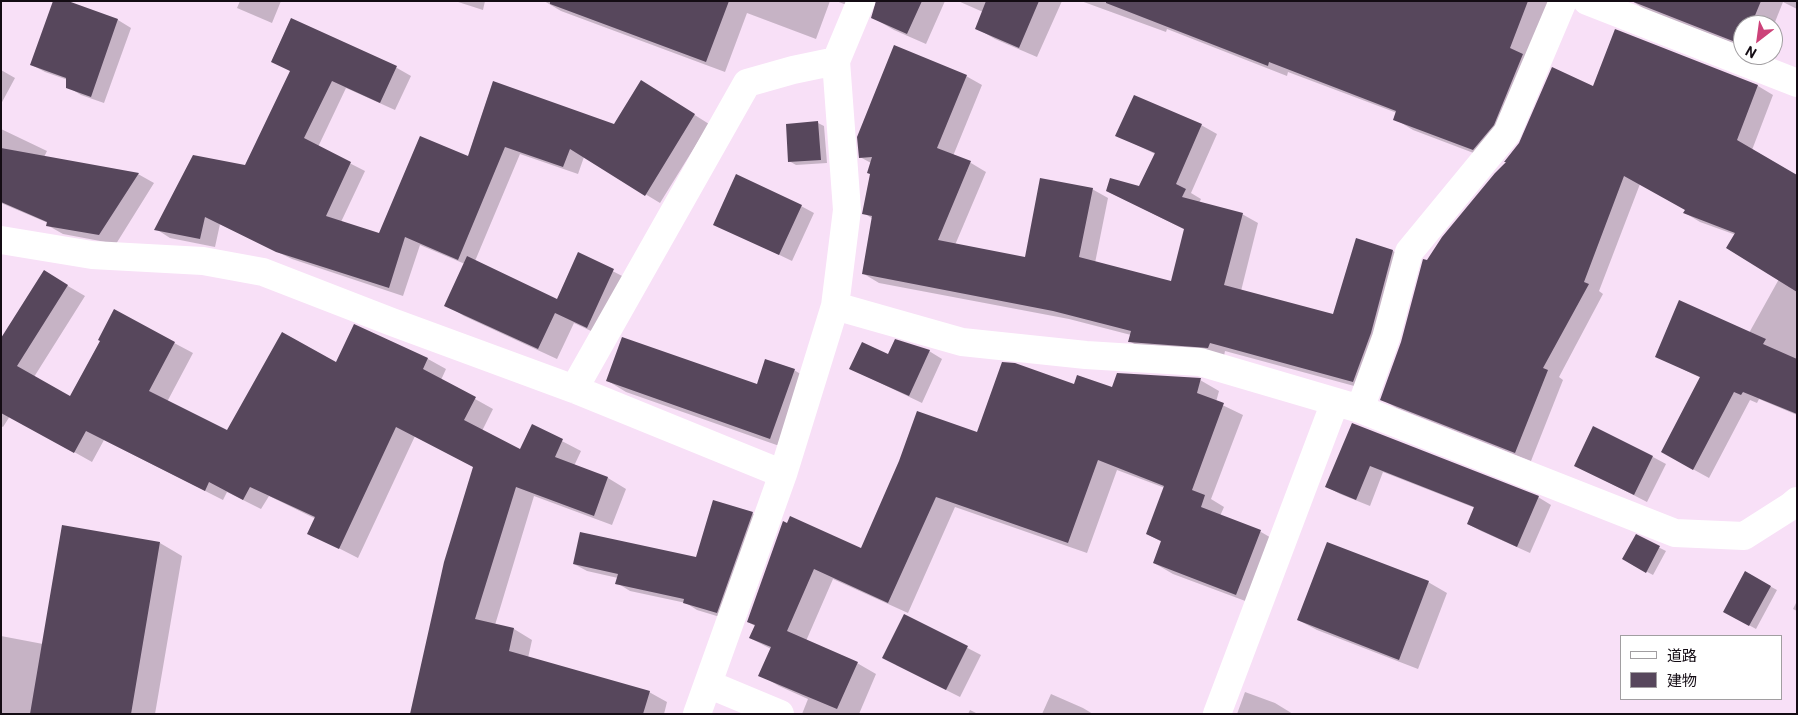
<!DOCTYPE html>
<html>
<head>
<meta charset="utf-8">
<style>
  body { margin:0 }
  #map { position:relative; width:1798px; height:715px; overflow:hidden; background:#f8e0f7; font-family:Roboto,"Noto Sans JP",sans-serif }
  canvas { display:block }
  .frame { position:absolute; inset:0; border:2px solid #140c14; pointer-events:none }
  .legend { position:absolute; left:1620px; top:635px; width:162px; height:65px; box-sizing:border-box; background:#fff; border:1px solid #a19ea1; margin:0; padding:6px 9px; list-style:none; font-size:15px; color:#140c14 }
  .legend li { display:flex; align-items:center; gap:10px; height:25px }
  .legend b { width:25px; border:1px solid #a19ea1 }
  .north { position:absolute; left:1733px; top:15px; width:50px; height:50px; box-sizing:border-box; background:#fff; border:1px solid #a19ea1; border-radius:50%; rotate:210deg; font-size:14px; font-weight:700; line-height:20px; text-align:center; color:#140c14 }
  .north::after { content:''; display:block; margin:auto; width:18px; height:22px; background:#cc4279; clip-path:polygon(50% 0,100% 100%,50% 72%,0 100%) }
</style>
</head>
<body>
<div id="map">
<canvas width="1798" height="715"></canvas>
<div class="frame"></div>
<ul class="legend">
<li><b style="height:6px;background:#fff"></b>道路</li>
<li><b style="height:14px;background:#57475c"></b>建物</li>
</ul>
<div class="north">N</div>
</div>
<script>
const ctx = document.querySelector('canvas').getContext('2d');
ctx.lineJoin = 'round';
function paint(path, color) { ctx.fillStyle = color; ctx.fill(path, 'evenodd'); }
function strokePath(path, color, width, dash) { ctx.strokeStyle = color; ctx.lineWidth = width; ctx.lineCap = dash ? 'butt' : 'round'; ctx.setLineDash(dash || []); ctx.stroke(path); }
paint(new Path2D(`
  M64 1 118 20 131 28 104 103 81 95 68 87V80L45 72 32 65Z
  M240 1H281L272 23 237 8Z
  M455 1H485L483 10Z
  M544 1H830L816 39 747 13 725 72 561 11Z
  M836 1H869L863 11Z
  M877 1H945L926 44 894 30 875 19Z
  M958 1H1062L1037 57 995 39 976 28 983 12Z
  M1081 1H1550L1492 160 1413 130 1395 119 1397 113 1288 72 1287 76 1167 29 1166 32Z
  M1632 1H1797V9L1783 2 1773 27V25H1743V47L1646 10Z
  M291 19 397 68 411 76 395 110 346 88 318 147 365 171 341 222 379 235 468 158 494 83 614 125 655 90 709 124 660 203 584 157 578 174 520 154 475 261 557 300 579 254 632 281 606 338 574 323 557 359 464 316 446 305 465 264 420 245 403 296 292 259 220 224 215 247 170 238 156 229 245 167 291 71 272 61Z
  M1 70 15 78 1 104Z
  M966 76 982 85 953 156 971 163 986 172 955 245 1026 258 1092 189 1108 198 1095 263 1172 282 1186 230 1107 191 1139 187 1155 154 1117 135 1201 125 1217 134 1191 193 1201 199 1199 203 1242 214 1258 223 1241 291 1334 316 1357 240 1393 251 1408 260 1369 390 1225 351 1224 356 1145 350 1129 341 1131 335 1069 319 879 283 864 274 873 219 864 213 872 174 871 163 860 157Z
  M1758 86 1773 95 1752 150 1797 177V415L1759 399 1757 403 1750 400 1709 478 1678 461 1701 378 1656 356 1749 333 1779 279 1736 235 1700 222 1685 213 1686 209 1640 184 1599 291 1603 294 1559 377 1563 380 1531 461 1397 408 1381 399 1402 342 1428 262 1593 88Z
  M818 123 824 126 827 163 796 165 789 161Z
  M1 129 47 151 44 157 138 174 154 183 116 244 63 234 47 225 48 223 1 203Z
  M801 206 814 213 792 261 715 224Z
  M44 272 85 296 34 377 70 398 101 340 114 311 193 353 167 402 228 432 337 364 355 326 428 359 446 369 441 380 493 409 482 431 521 450 533 426 581 451 574 466 608 478 626 489 612 525 534 496 495 625 514 629 532 640 528 658 649 692 667 702 664 714H411L474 467 415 436 358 558 309 533 316 519 269 496 261 509 227 492 223 500 104 440 92 462 10 416 3 427 1 426V340Z
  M929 351 942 359 922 403 851 369 889 355Z
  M794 370 812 381 788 449 626 392 608 381 758 386Z
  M1200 380 1219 391 1216 402 1243 415 1211 499 1224 507 1220 516 1261 532 1280 543 1256 605 1173 574 1154 563 1162 542 1147 534 1165 488 1117 470 1087 553 955 507 908 613 833 579 806 641 857 663 876 674 859 714H802L808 699 779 686 760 675 771 649 750 638 755 626 748 622 783 523 861 550 978 433 1075 386 1113 389Z
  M1352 424 1538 497 1551 505 1530 553 1481 531 1468 524 1475 508 1383 472 1370 506 1340 494 1327 487Z
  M1653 457 1666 464 1647 502 1575 465Z
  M752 513 765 521 730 620 697 610 686 603 630 591 617 583 618 578 587 571 574 564 697 559Z
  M1636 536 1666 551 1653 575 1623 559Z
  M160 543 182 556 155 714H1V636L43 644Z
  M1746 573 1777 590 1756 629 1725 612Z
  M1428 582 1447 593 1418 669 1317 630 1298 620Z
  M1797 601V611L1793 609Z
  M904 615 981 655 960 697 896 665Z
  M1245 692 1275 703 1293 714H1237Z
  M1051 694 1083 708 1093 714H1042Z
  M970 710 978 714H968Z`), '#0003');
paint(new Path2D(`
  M53 1H68L118 19 91 97 66 88V78L30 65Z
  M550 1H729L706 62 550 4Z
  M876 1H922L907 34 871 18Z
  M986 1H1039L1019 48 975 29Z
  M1106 1H1528L1510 48 1523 54 1494 125 1473 150 1393 120 1396 111 1269 62 1268 66 1106 3Z
  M1631 1H1761L1751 25H1743V45Z
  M291 18 397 66 380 103 332 81 304 138 351 162 326 216 379 233 420 136 468 156 493 81 614 124 641 80 695 114 645 196 570 149 563 167 505 147 458 260 405 237 389 288 276 252 205 217 200 239 154 230 193 155 245 165 290 71 271 62Z
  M1615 29 1758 85 1737 140 1797 175V292L1726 248 1735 233 1683 213 1685 210 1624 176 1584 282 1589 284 1543 368 1548 370 1515 453 1380 400 1401 342 1423 259 1427 260 1442 237 1495 173 1506 162H1504L1519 143 1552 67 1593 86Z
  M894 45 967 75 937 148 971 161 938 240 1025 257 1040 178 1093 188 1079 257 1171 281 1184 229 1106 191 1110 178 1139 186 1155 153 1115 136 1134 95 1202 124 1176 184 1186 189 1182 197 1243 213 1224 285 1333 314 1356 238 1393 250 1371 333 1353 382 1210 343 1208 348 1128 342 1131 331 1053 311 862 274 872 216 862 214 870 174 867 173 872 157 859 158 857 137Z
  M818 121 821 160 788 162 786 124Z
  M1 148 139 173 99 235 46 226 47 222 1 202Z
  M736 174 802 205 779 255 713 225Z
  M578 252 614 269 587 328 555 313 538 349 444 306 467 256 557 299Z
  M44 270 68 285 17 366 70 396 100 341 98 340 114 309 175 342 149 391 227 430 282 332 336 362 354 324 428 358 423 369 476 397 464 420 520 449 532 424 563 439 555 457 608 477 594 516 516 487 475 619 514 628 509 651 650 691 643 714H410L444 562 473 467 396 427 339 549 307 534 315 517 250 487 243 500 209 482 205 491 86 431 74 453 1 413V338Z
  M1679 300 1766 339 1763 344 1797 359V414L1743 392 1741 395 1734 392 1693 470 1661 452 1700 377 1655 357Z
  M622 337 757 384 765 359 795 369 770 439 606 381Z
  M895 339 930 350 909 396 849 369 862 342 888 354Z
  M1002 362 1015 363 1074 384 1077 375 1112 387 1117 373 1201 378 1197 393 1224 403 1192 490 1205 495 1201 507 1261 530 1236 595 1153 563 1161 541 1146 534 1164 486 1098 460 1068 543 936 497 888 603 814 569 787 631 858 662 837 709 758 676 771 647 749 638 755 625 747 622 783 521 787 523 790 516 861 548 899 461 917 411 977 432Z
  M1352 423 1539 496 1517 547 1467 524 1474 507 1370 466 1356 500 1325 487Z
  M1593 426 1653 456 1634 495 1574 466Z
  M713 500 753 512 717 613 683 603 684 599 615 584 618 574 573 564 580 532 696 557Z
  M62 525 160 542 131 714H30Z
  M1636 534 1660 546 1646 573 1622 559Z
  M1327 542 1429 581 1399 660 1297 620Z
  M1745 571 1771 586 1749 626 1723 612Z
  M904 614 968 646 946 690 882 658Z`), '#57475c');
strokePath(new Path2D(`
  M1587 1 1797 83
  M1 240 92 255 203 261 263 272 392 322 574 389 783 474
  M835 306 962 342 1086 355 1200 362 1360 409 1675 533 1744 536 1791 506 1797 501
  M574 389 747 83 793 70 836 61
  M1360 409 1386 338 1409 252 1507 133 1563 1
  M708 684 780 714
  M697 714 783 474 835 306 847 210 836 61 861 1
  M1217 714 1335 402`), '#fff', 28);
</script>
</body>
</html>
